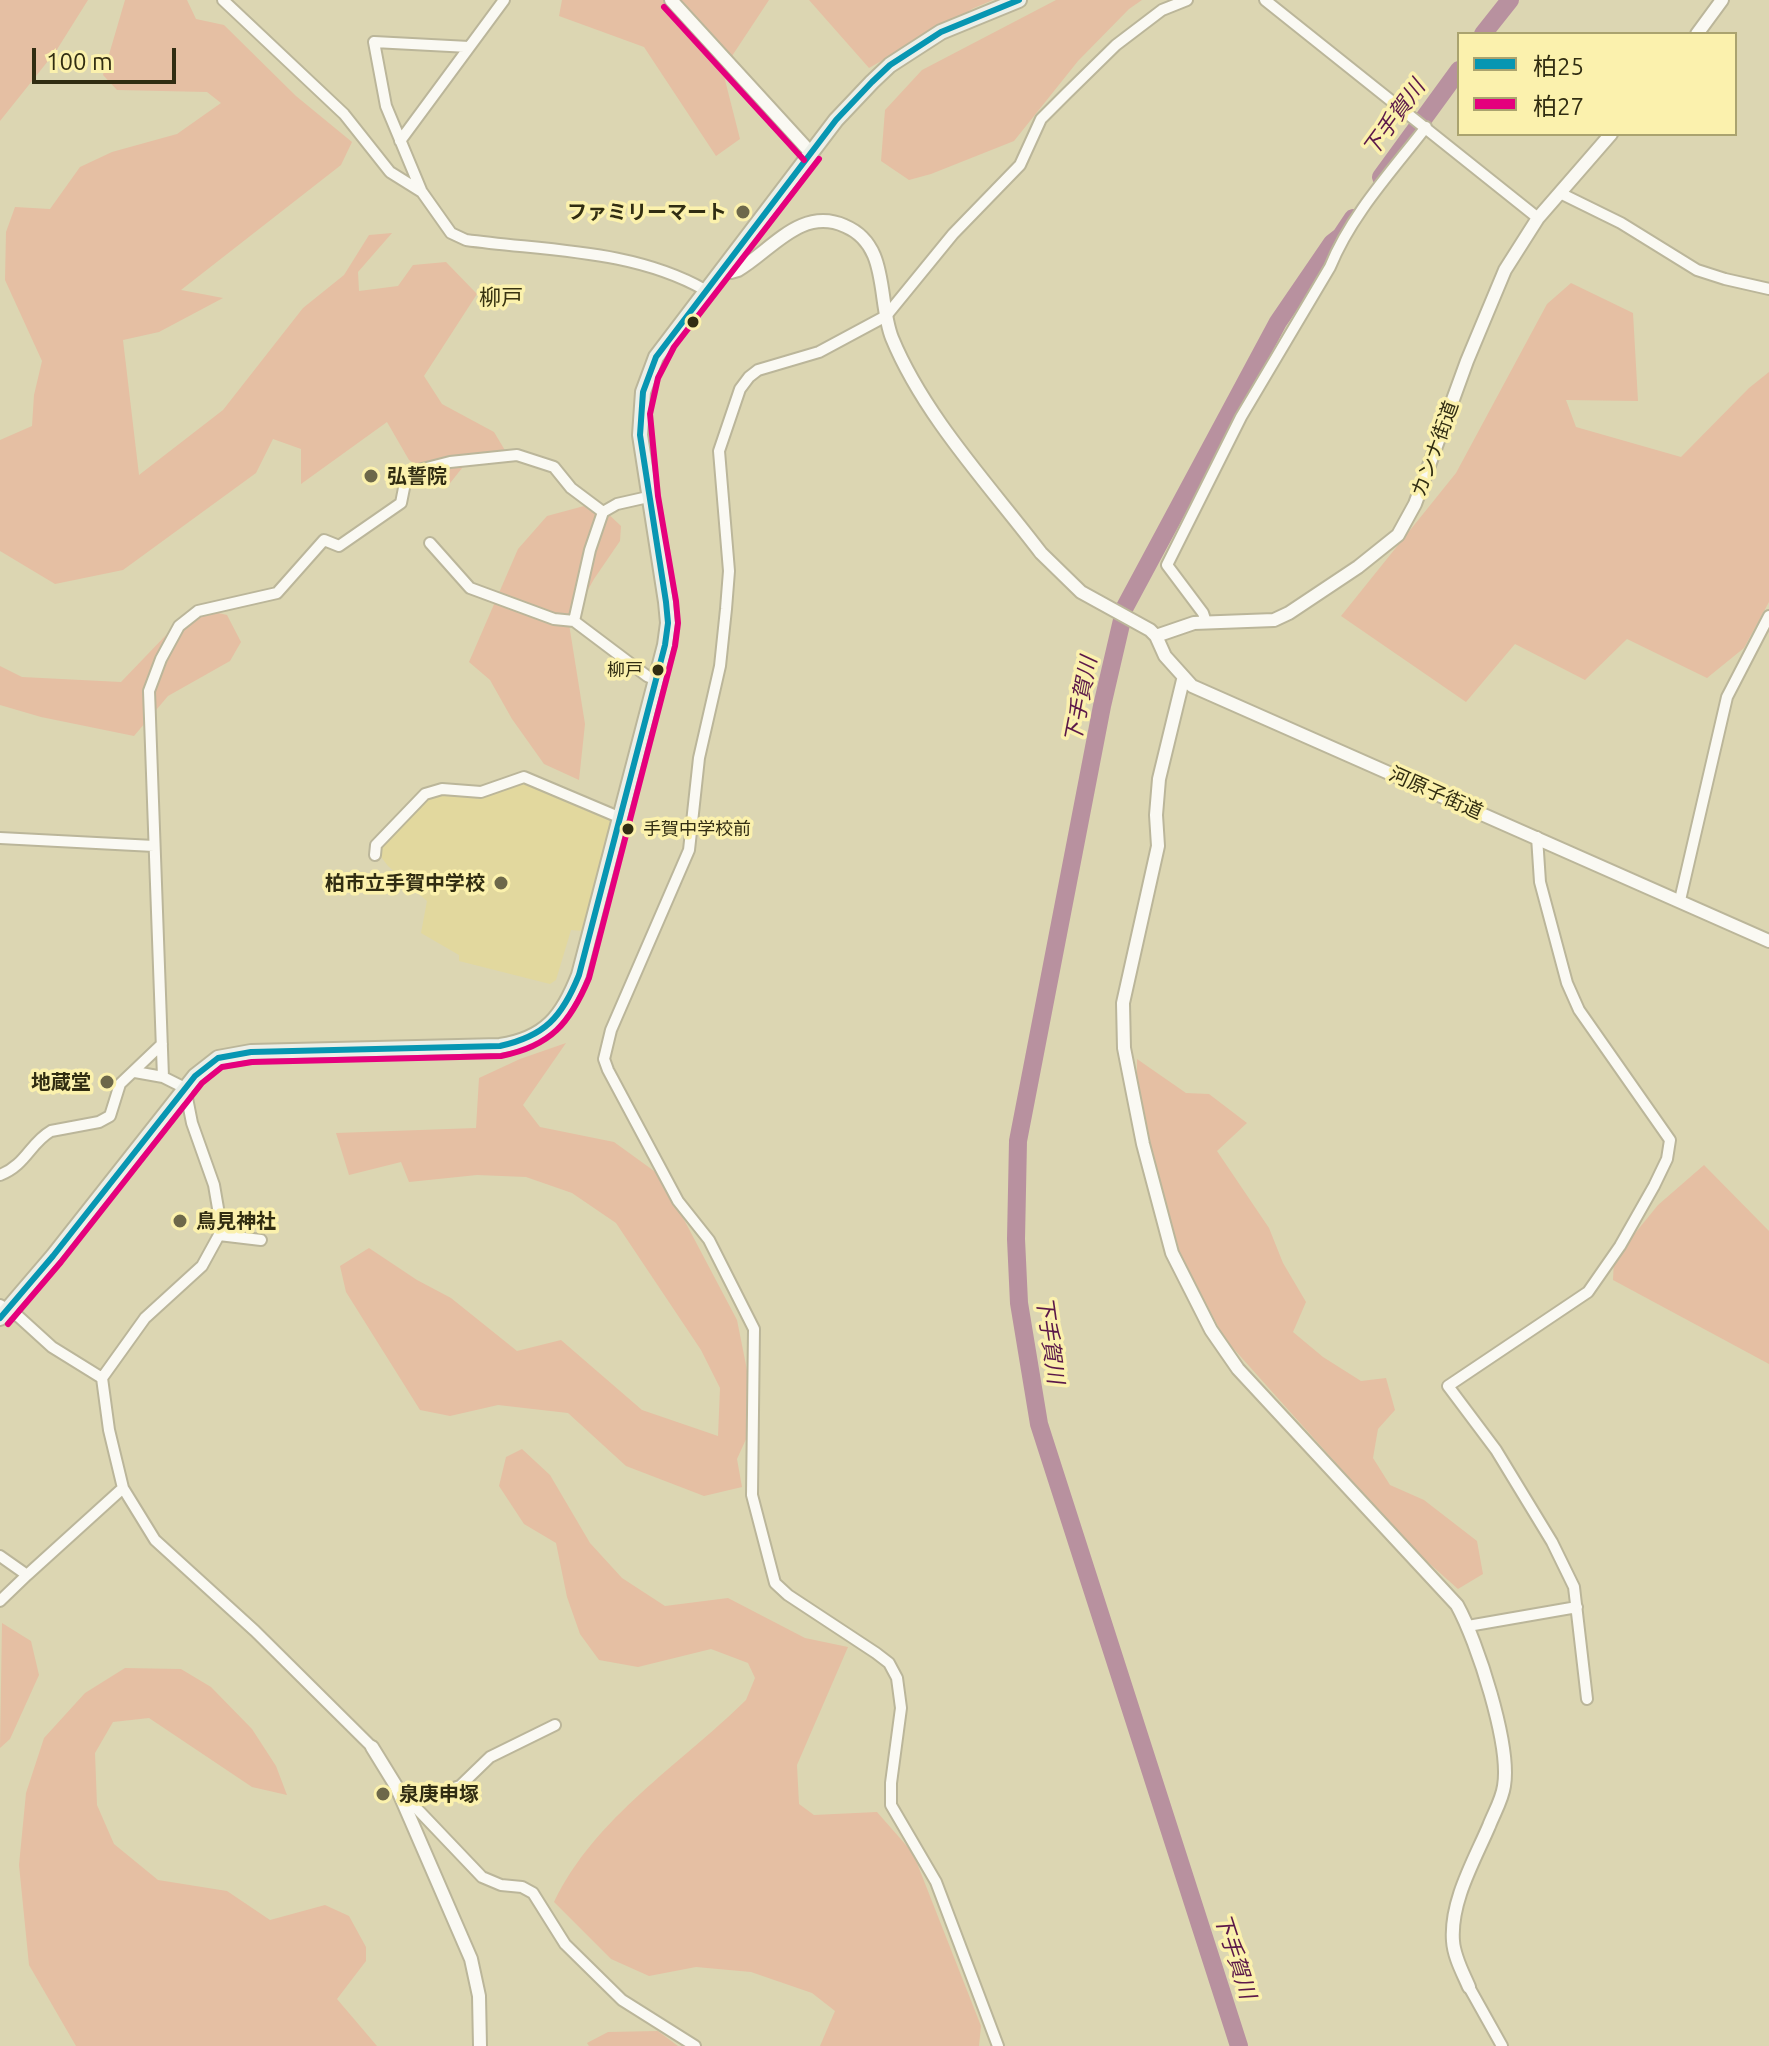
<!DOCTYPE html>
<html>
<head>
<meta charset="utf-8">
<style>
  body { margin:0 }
  #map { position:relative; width:1769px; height:2046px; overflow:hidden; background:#dcd6b2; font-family:Ubuntu,"Noto Sans JP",sans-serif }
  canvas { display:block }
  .legend { position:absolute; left:1457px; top:32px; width:280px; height:104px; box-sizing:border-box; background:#fbf1ad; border:2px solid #aaa36f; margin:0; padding:10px 14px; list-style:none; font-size:24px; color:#312d12 }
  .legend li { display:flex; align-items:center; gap:16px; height:40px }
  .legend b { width:40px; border:2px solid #aaa36f }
  .scale { position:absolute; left:32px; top:48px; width:144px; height:36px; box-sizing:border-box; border:4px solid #312d12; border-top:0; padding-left:10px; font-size:24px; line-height:28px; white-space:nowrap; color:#312d12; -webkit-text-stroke:6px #fbf1ad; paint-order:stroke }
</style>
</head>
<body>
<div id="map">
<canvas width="1769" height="2046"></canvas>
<ul class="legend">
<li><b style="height:10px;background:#0796b2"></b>柏25</li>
<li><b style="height:10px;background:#e5007d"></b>柏27</li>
</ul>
<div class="scale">100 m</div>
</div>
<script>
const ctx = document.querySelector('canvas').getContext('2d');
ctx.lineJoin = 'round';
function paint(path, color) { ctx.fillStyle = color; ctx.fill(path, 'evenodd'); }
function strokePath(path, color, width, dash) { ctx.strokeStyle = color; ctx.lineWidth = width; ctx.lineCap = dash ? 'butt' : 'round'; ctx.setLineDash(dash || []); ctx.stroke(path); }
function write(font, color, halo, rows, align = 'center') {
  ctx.font = font + ' Ubuntu,"Noto Sans JP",sans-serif'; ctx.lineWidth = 7; ctx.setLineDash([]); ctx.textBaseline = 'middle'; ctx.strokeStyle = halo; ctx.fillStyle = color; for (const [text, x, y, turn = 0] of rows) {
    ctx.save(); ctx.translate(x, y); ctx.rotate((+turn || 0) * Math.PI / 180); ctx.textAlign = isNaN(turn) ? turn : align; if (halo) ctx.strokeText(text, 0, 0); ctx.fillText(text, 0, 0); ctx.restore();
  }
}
paint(new Path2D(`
  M519 782 608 816 611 823 583 931 571 930 556 980 550 984 459 961V955L421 933 427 901 388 866 378 853 379 847 430 795Z`), '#e2d89e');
paint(new Path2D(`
  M0 0H88L56 51 0 121Z
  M125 0H187L196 19 224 25 296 96 352 142 341 165 181 290 223 298 159 332 123 340 139 475 223 410 303 308 344 275 369 235 392 233 358 272 359 291 398 286 413 265 446 262 477 294 424 376 442 404 494 432 506 452 466 463 447 487 409 460 387 422 301 484V449L273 439 256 473 123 570 55 584 0 551V440L32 426 34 395 42 361 5 280 6 232 15 207 50 209 80 167 112 152 177 134 221 103 207 92 117 90 103 75Z
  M562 0H769L732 56 724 76 740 139 716 156 644 47 559 16Z
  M809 0H993L974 8 869 68Z
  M1056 0H1142L1129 9 1078 61 1014 141 931 174 909 180 881 161 885 110 922 70Z
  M1571 283 1633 313 1638 401 1566 400 1576 427 1681 457 1749 388 1769 372V602L1744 648 1707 678 1627 639 1585 680 1515 644 1466 702 1341 616 1456 473 1547 304Z
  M584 506 603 509 621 526 620 541 594 579 569 624 585 724 579 780 544 764 512 719 490 680 469 662 518 549 547 516Z
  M193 607 227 615 241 642 230 661 168 696 134 736 41 717 0 705V666L22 677 121 682Z
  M566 1043 523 1105 540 1127 614 1142 661 1176 737 1320 750 1385 747 1437 737 1459 742 1487 704 1496 626 1466 568 1413 498 1405 450 1416 420 1410 346 1292 340 1266 369 1248 417 1280 451 1298 517 1351 561 1340 642 1410 718 1436 720 1388 701 1350 616 1223 572 1193 526 1177 477 1175 409 1182 401 1162 349 1175 336 1133 476 1128 479 1078 520 1059Z
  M1137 1059 1186 1093 1209 1094 1247 1123 1217 1151 1269 1228 1283 1263 1306 1302 1293 1332 1323 1357 1361 1381 1386 1378 1395 1410 1378 1429 1373 1458 1390 1485 1424 1500 1477 1541 1483 1574 1458 1589 1412 1548 1224 1338 1175 1244 1147 1135 1137 1083Z
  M1704 1165 1769 1231V1364L1613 1280 1614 1259 1658 1205Z
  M522 1449 550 1475 590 1543 622 1578 665 1606 728 1598 805 1638 848 1647 797 1765 799 1804 814 1815 877 1812 913 1853 981 2026 979 2046H820L835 2011 812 1993 751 1972 696 1967 649 1976 611 1959 554 1902C595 1817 680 1765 746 1700L755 1678 748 1663 711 1649 638 1667 599 1660 580 1634 567 1597 556 1543 524 1524 499 1486 506 1457Z
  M2 1623 31 1641 39 1675 10 1739 0 1748Z
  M125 1668 181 1669 211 1687 252 1729 276 1766 287 1795 252 1787 149 1718 113 1722 95 1753 97 1805 114 1844 158 1880 227 1891 270 1920 325 1905 349 1916 366 1947V1961L337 1999 377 2046H76L29 1965 19 1865 26 1793 44 1738 85 1693Z
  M658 2031 678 2046H589L587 2043 608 2032Z`), '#e5bfa3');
strokePath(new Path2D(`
  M1483 34 1510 0
  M1381 177 1459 70
  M1125 607 1278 322 1332 243 1341 236 1353 218
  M1122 620 1102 706 1018 1141 1016 1239 1019 1303 1039 1424 1239 2046`), '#b8919f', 18);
const minor = new Path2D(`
  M223 0 344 114 390 172 422 192 451 233 466 240C546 251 633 249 705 290
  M1265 0 1538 218
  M400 141 504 0
  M421 190 386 106 374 42 469 47
  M1560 193 1621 223 1697 270 1725 279 1769 289
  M430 543 470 588 554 619 574 621 647 676 657 680
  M574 621 590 550 603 512
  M1206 622 1203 613 1167 565 1241 417 1330 267C1351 215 1392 171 1426 127
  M1537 837 1540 882 1567 983 1579 1010 1670 1140 1667 1159 1654 1186 1620 1246 1588 1292 1448 1386 1496 1450 1552 1542 1574 1587 1587 1699
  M0 838 154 846
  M375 855 376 845 425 794 442 789 481 792 524 777 621 818
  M1680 900 1727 697 1769 616
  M163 1077 149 691 161 659 179 626 198 611 277 593 324 540 339 546 401 503 407 473 450 462 517 455 554 467 571 488 603 512 617 504 648 497
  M0 1175C26 1165 30 1143 51 1131L99 1122 110 1116 120 1084 162 1044
  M219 1235 261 1240
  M0 1305 19 1317 52 1347 102 1378 109 1430 123 1488 155 1540 255 1631 372 1747
  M102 1378 145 1318 202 1266 219 1235 220 1220 214 1185 192 1123 185 1088 163 1077 135 1072
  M0 1556 27 1575 123 1488
  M0 1601 27 1575
  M1468 1626 1577 1607
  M402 1793 482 1877 501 1885 522 1887 533 1893 565 1944 622 2000 695 2046
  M410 1803 460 1786 490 1757 555 1725
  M1469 1987 1502 2046
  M998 2046 936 1882 891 1805V1783L901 1708 897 1678 889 1663 876 1653 788 1595 775 1583 752 1495 754 1329 709 1240 678 1201 608 1070 604 1059 611 1030 689 850 699 758 720 666 726 609 729 571 719 451 740 389 749 377 758 370 819 352 886 316 953 234 1020 165 1041 119 1066 94 1116 45 1162 10 1187 0`);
const tertiary = new Path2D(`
  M671 0 811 153
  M1697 34 1722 0
  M722 269 731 272 738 270C771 251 801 206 845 226 890 245 877 300 892 338 924 416 990 486 1041 553L1081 592 1150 630 1156 636 1165 656 1192 686 1769 941
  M1156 636 1194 623 1274 620 1289 613 1358 567 1398 535 1415 504 1467 361 1505 270 1538 218 1611 134
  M1183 680 1159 779 1156 815 1158 846 1123 1003 1124 1048 1143 1144 1172 1253 1211 1330 1238 1369 1457 1605C1477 1641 1511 1745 1504 1786 1502 1800 1494 1813 1489 1826 1474 1861 1450 1902 1453 1941 1454 1957 1463 1973 1469 1987
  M372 1747 396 1786 471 1959 479 1996 480 2046`);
const secondary = new Path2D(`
  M0 1318 53 1256 195 1076 218 1058 251 1052 500 1046C546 1039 563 1016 579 975L665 645 668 623 666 602 640 435 643 392 656 357 836 120 872 82 890 65 941 32 1019 0`);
strokePath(minor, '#bbb69a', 14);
strokePath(tertiary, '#bbb69a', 16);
strokePath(secondary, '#bbb69a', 18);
strokePath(minor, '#faf9f3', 10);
strokePath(tertiary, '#faf9f3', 12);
strokePath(secondary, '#ecefe8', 14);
strokePath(new Path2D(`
  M0 1318 53 1256 195 1076 218 1058 251 1052 500 1046C545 1036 562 1017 579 975L665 645 668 623 666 602 640 435 643 392 656 357 836 120 872 82 890 65 941 32 1019 0`), '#0796b2', 6);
strokePath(new Path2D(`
  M664 7 804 160
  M8 1324 61 1262 202 1083 222 1067 252 1062 501 1056C551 1046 570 1023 589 978L675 646 678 623 676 601 658 496 650 414 658 378 674 347 819 159`), '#e5007d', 6);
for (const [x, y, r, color] of [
  [743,212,8,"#6d684a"],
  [693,322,7,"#312d12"],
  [371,476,8,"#6d684a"],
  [658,670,7,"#312d12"],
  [628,829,7,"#312d12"],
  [501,883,8,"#6d684a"],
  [107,1082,8,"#6d684a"],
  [180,1221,8,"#6d684a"],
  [383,1794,8,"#6d684a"]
]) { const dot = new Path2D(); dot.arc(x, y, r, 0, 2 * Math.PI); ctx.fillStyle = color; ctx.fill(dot); strokePath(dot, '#fbf1ad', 3); }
write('18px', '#312d12', '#fbf1ad', [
  ["柳戸",643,670],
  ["手賀中学校前",643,829,"left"]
], 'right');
write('bold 20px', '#312d12', '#fbf1ad', [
  ["ファミリーマート",727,212],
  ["弘誓院",387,476,"left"],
  ["柏市立手賀中学校",485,883],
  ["地蔵堂",91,1082],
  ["鳥見神社",196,1221,"left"],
  ["泉庚申塚",399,1794,"left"]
], 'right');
write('20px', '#312d12', '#fbf1ad', [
  ["カンナ街道",1435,449,-70],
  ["河原子街道",1436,793,24]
]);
write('italic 22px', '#5b1849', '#fbf1ad', [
  ["下手賀川",1394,118,-54],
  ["下手賀川",1081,700,-79],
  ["下手賀川",1050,1340,82],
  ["下手賀川",1235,1956,72]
]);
write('22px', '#383310', '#fbf1ad', [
  ["柳戸",501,298]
]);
</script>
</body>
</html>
